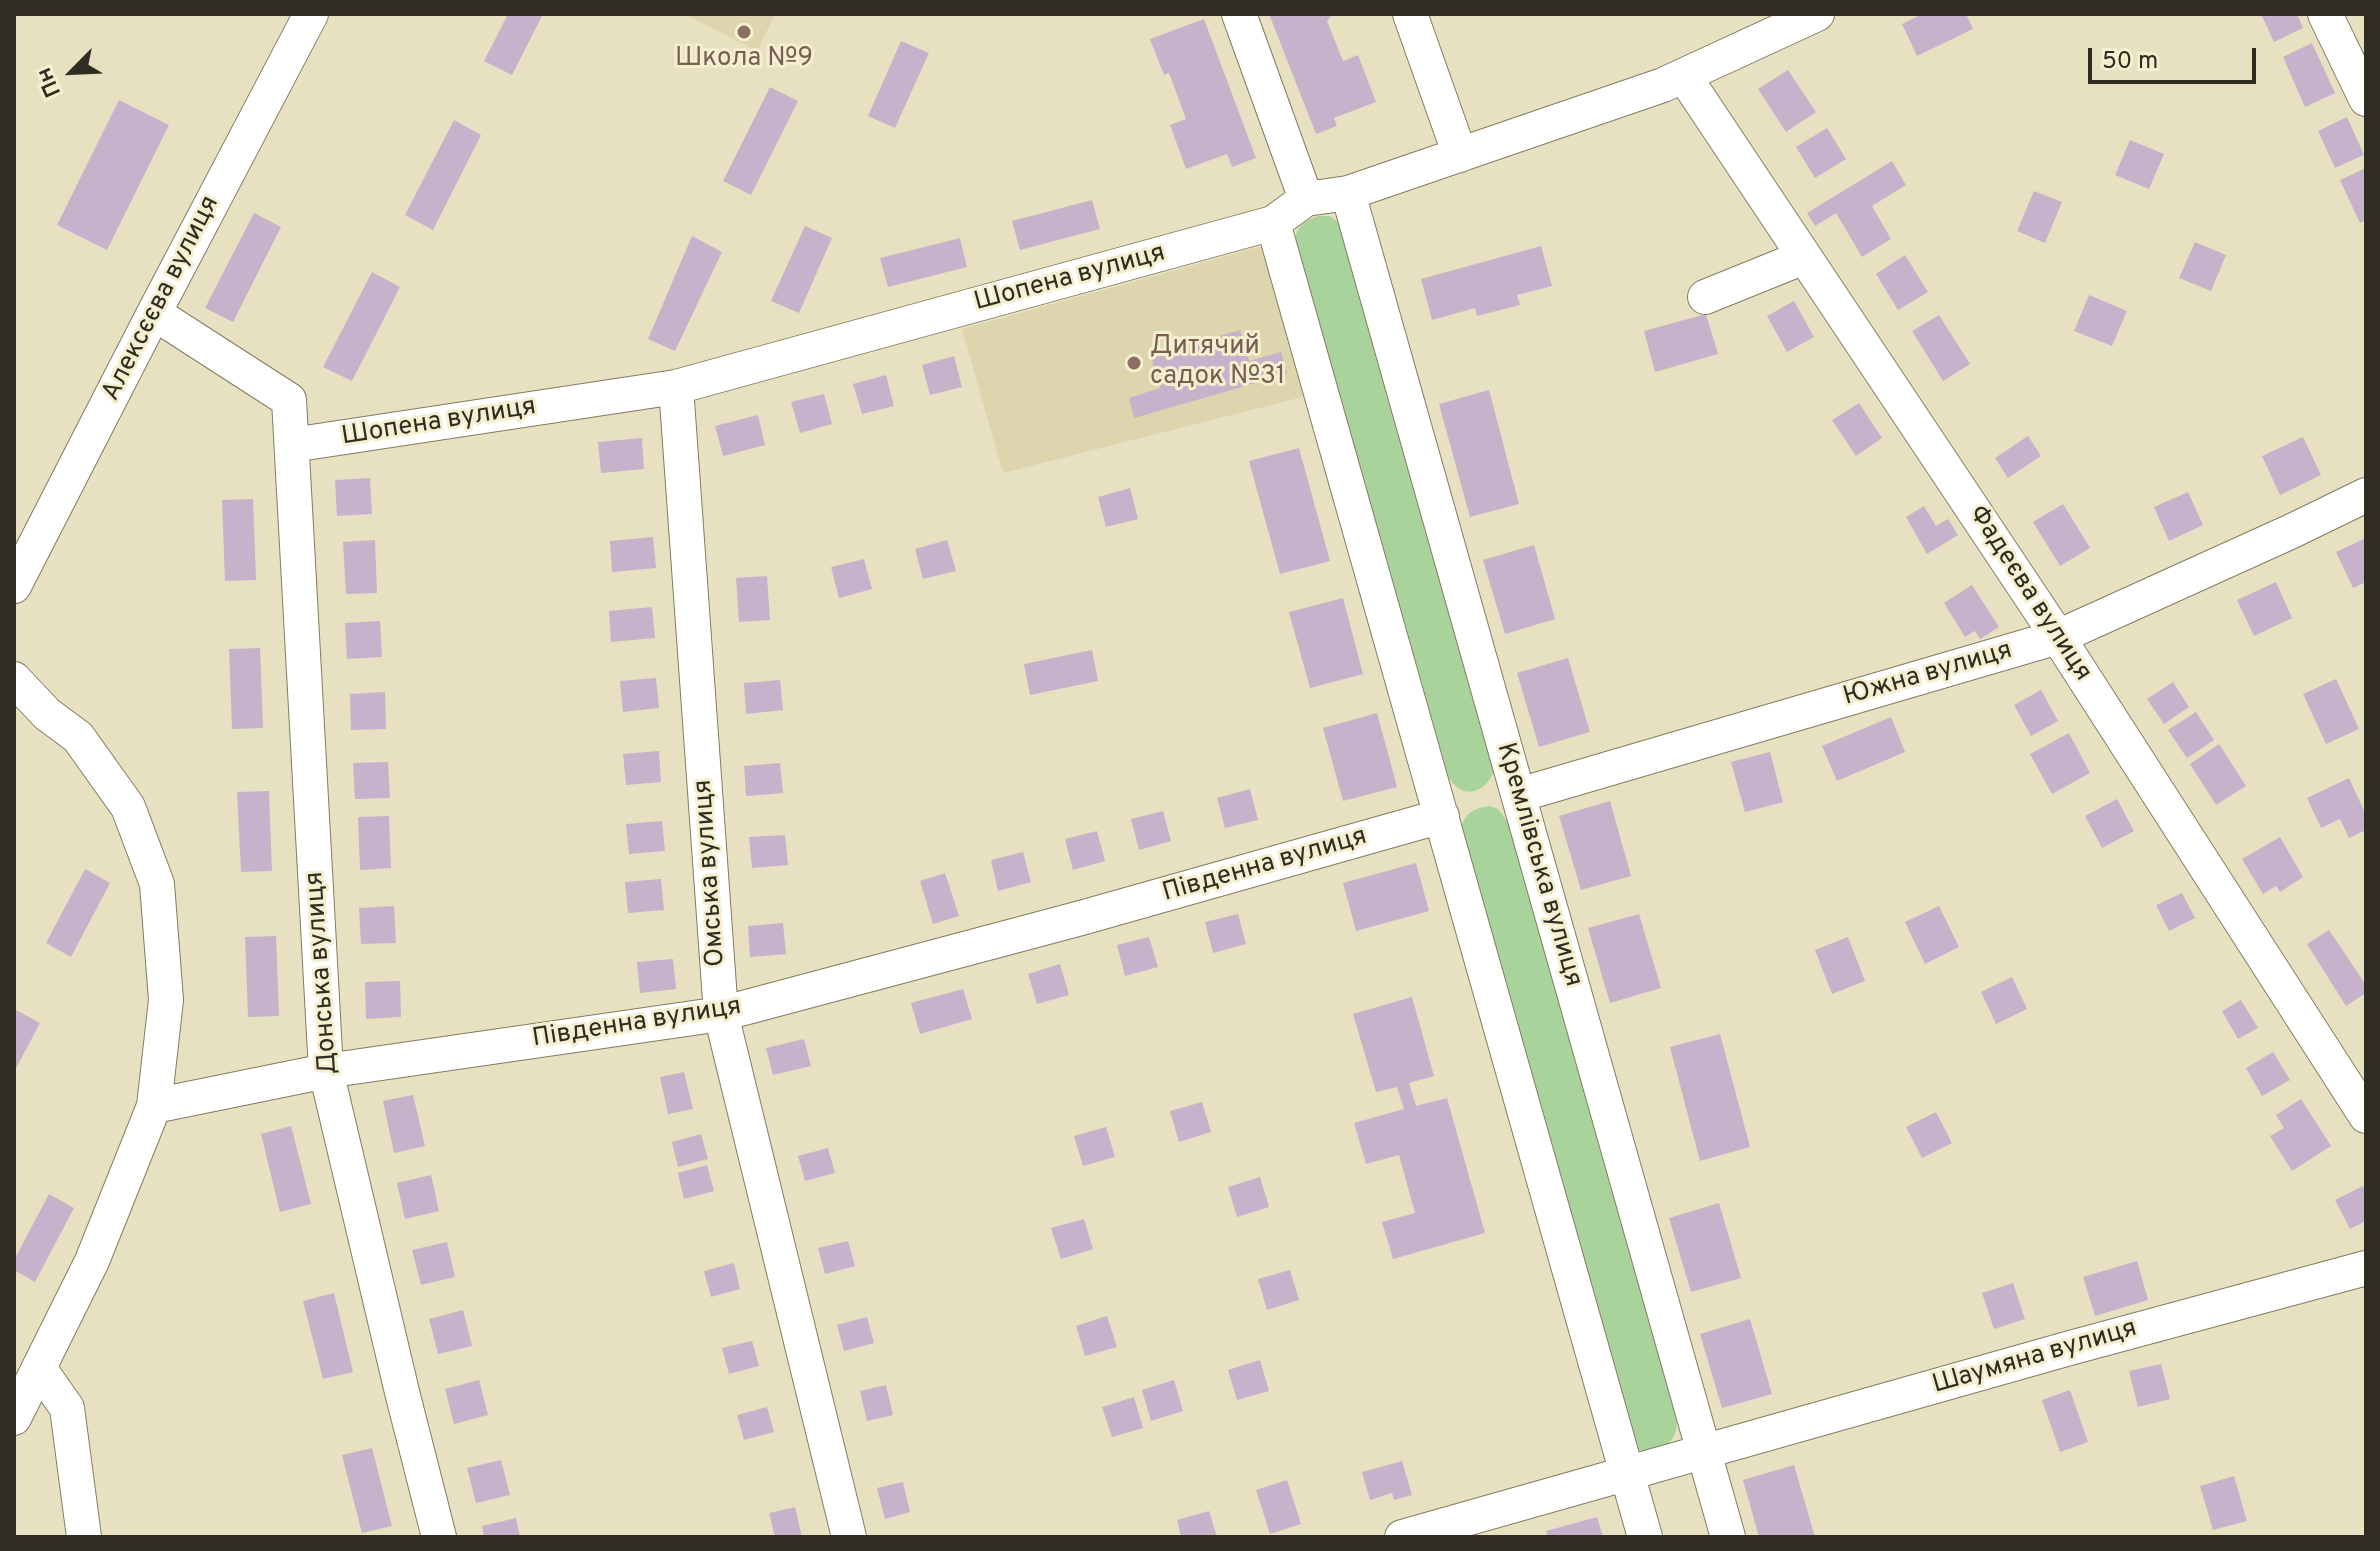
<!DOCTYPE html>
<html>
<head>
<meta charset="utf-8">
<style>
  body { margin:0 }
  #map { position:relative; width:2380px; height:1551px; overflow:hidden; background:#e7e1c2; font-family:Overpass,sans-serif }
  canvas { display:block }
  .frame { position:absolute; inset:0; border:16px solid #2f2d21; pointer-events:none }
  .north { position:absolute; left:32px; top:32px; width:80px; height:80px; -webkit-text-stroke:6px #f4efcf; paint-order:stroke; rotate:246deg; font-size:22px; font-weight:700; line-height:32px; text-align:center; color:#2f2d21 }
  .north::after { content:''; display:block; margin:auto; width:28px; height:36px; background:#2f2d21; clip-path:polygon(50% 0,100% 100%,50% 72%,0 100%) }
  .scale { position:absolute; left:2088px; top:48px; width:168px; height:36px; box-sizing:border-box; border:4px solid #2f2d21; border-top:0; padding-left:10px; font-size:24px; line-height:28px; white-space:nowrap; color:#2f2d21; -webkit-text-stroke:6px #f4efcf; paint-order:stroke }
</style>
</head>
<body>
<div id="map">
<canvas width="2380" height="1551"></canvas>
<div class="frame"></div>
<div class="north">Пн</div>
<div class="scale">50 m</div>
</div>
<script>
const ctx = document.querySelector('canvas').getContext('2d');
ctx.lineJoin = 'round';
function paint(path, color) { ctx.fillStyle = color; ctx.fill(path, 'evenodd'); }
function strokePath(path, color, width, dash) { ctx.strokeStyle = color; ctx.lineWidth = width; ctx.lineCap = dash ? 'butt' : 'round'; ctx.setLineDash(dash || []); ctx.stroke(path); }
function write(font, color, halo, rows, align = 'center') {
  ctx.font = font + ' Overpass,sans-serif'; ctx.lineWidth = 6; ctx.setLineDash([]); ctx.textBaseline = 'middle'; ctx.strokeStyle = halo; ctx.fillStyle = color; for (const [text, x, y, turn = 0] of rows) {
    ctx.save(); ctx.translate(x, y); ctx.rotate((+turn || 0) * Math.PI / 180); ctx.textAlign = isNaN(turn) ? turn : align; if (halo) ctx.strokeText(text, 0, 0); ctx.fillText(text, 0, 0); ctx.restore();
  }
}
paint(new Path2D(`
  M685 14H775L757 51Z
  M1263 246 1306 396 1003 473 962 329Z`), '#dcd5ae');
paint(new Path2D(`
  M1318 216H1330L1339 223 1495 768C1488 792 1464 802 1449 778L1295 242C1295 227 1305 221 1318 216Z
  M1490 806 1498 809 1508 822 1677 1421C1677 1445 1659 1453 1637 1450L1461 830C1463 814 1474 808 1490 806Z`), '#a8d49b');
paint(new Path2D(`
  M508 14H543L512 75 484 61Z
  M1269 14H1330L1331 16 1327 21 1343 61 1358 55 1376 102 1334 118 1337 126 1316 134Z
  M1922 14H1966L1973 29 1917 56 1902 24Z
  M2261 14H2297L2303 28 2274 42Z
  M1204 19 1256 158 1232 167 1227 154 1186 169 1170 125 1186 119 1169 73 1164 75 1150 39Z
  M901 41 929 53 895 128 868 116Z
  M2312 43 2335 93 2305 107 2283 57Z
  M1788 70 1816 112 1786 132 1758 89Z
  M770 87 798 101 751 195 723 181Z
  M119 100 169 125 107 250 57 225Z
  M2347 117 2364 155 2335 168 2318 131Z
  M454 120 481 135 433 230 405 215Z
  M1827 128 1846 159 1815 178 1796 147Z
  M2130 140 2164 154 2149 189 2115 175Z
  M1892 161 1906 185 1872 206 1891 239 1862 257 1836 213 1815 226 1807 213Z
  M2366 168V220L2360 223 2340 180Z
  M2034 191 2062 202 2045 243 2017 231Z
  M1092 200 1100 229 1020 250 1012 221Z
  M254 213 281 227 233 322 205 308Z
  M805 226 832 238 799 313 771 301Z
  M692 236 722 252 675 351 648 339Z
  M960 238 967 267 888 287 880 258Z
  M2195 242 2226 255 2211 291 2179 278Z
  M1541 246 1552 286 1517 295 1520 305 1477 316 1475 308 1432 320 1421 279Z
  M1905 255 1928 292 1898 310 1876 274Z
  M372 272 400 287 352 381 323 367Z
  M2089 295 2127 311 2112 346 2074 331Z
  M1794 301 1814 337 1787 352 1767 316Z
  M1706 314 1718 354 1655 372 1644 331Z
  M1939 315 1970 364 1943 381 1912 331Z
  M1240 330 1249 361 1281 352 1287 374 1134 418 1129 398 1160 388 1151 356Z
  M954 356 962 387 930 395 922 365Z
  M886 375 894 406 862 414 853 384Z
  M1489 390 1519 504 1470 517 1439 404Z
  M824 394 832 424 800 433 791 402Z
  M1859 403 1882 438 1856 456 1832 420Z
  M758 415 765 445 723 456 715 426Z
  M2028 436 2041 456 2008 478 1995 458Z
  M2303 437 2321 475 2280 495 2262 456Z
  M642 438 644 469 601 473 598 442Z
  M1299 448 1330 561 1280 574 1249 461Z
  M370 478 372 514 337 516 335 480Z
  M1130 488 1138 519 1106 527 1098 497Z
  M2188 492 2203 525 2169 541 2154 507Z
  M253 499 256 580 225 581 222 500Z
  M2063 504 2090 548 2060 566 2033 522Z
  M1924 506 1936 526 1948 519 1958 535 1927 554 1906 517Z
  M653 537 656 568 612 572 610 541Z
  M2366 538V582L2353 588 2336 552Z
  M375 540 377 593 346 594 343 542Z
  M947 540 956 571 923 579 915 549Z
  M1534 545 1555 619 1505 634 1483 560Z
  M864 559 872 589 839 598 831 567Z
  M767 576 770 620 739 622 736 578Z
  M2276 582 2292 618 2254 636 2237 600Z
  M1972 585 1999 627 1980 639 1975 631 1965 637 1944 603Z
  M1343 598 1363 674 1310 688 1289 612Z
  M652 607 655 638 611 642 609 611Z
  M380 621 382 657 347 659 345 623Z
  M260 648 263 728 232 729 229 649Z
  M1092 650 1098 681 1030 695 1024 664Z
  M1568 658 1590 732 1539 747 1517 673Z
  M656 678 659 708 623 712 620 681Z
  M2336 679 2359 729 2326 744 2303 694Z
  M780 680 783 710 746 714 744 683Z
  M2173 682 2189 707 2164 724 2147 699Z
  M2041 690 2058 721 2031 736 2014 705Z
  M385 692 386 729 351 730 350 694Z
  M2196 712 2214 740 2187 758 2168 730Z
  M1377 713 1397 787 1343 801 1323 728Z
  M1891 717 1905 752 1837 781 1822 746Z
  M2069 733 2090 773 2052 794 2030 754Z
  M2219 744 2246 786 2216 805 2190 764Z
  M659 751 661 782 626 785 623 754Z
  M1770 752 1783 802 1745 812 1731 762Z
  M388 762 390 798 355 799 353 763Z
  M780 763 783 793 746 796 744 766Z
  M2349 778 2366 815V830L2349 838 2340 819 2321 828 2307 798Z
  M1250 789 1258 820 1225 828 1217 798Z
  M269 791 272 871 241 872 237 792Z
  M2117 799 2134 831 2102 848 2085 816Z
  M1610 801 1631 876 1581 890 1559 816Z
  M1163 811 1171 841 1139 850 1131 819Z
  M389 816 391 868 360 870 358 817Z
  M662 821 665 851 629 854 626 824Z
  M1097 831 1105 861 1073 870 1065 839Z
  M785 835 788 865 752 868 749 837Z
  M2280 837 2303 877 2280 892 2276 886 2263 894 2242 859Z
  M1023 852 1031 882 998 891 991 860Z
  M1416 863 1429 911 1356 931 1343 883Z
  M85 869 110 883 71 957 46 943Z
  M945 873 959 916 933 924 920 881Z
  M661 879 664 910 628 913 625 882Z
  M2182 893 2195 918 2169 931 2156 905Z
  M394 906 396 943 361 944 359 908Z
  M1939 906 1959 947 1925 964 1905 922Z
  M1238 914 1246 944 1213 953 1205 922Z
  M1639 914 1661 988 1610 1003 1588 928Z
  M783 923 786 954 750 957 748 926Z
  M2329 930 2366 985V993L2346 1006 2307 944Z
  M276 936 279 1016 248 1017 245 937Z
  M1149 937 1158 967 1125 976 1117 945Z
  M1848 937 1865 981 1832 994 1815 950Z
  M673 959 676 989 640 993 637 962Z
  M1060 964 1069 995 1037 1004 1028 974Z
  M2012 977 2027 1009 1996 1024 1981 992Z
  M400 981 401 1017 366 1019 365 982Z
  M963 989 972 1019 920 1034 911 1003Z
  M1412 997 1434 1076 1409 1083 1416 1106 1447 1098 1485 1233 1393 1259 1382 1222 1415 1213 1399 1155 1366 1164 1354 1123 1404 1109 1397 1087 1376 1092 1353 1014Z
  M2241 1000 2258 1028 2238 1039 2222 1011Z
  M14 1009 40 1023 14 1072Z
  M1720 1034 1750 1147 1700 1161 1670 1047Z
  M804 1039 811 1066 773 1075 766 1048Z
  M2273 1052 2290 1080 2262 1096 2246 1068Z
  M684 1072 693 1109 668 1114 660 1077Z
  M413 1095 425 1146 394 1153 383 1101Z
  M2301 1099 2331 1146 2292 1171 2270 1136 2284 1128 2276 1115Z
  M1202 1102 1211 1132 1179 1142 1170 1111Z
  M1936 1112 1952 1143 1922 1158 1906 1127Z
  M291 1126 311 1204 280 1212 261 1134Z
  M1106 1127 1115 1157 1083 1166 1074 1136Z
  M701 1134 708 1159 678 1167 672 1142Z
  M828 1148 835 1173 805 1181 798 1156Z
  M707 1165 714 1191 684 1199 678 1173Z
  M431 1175 439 1211 405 1219 397 1183Z
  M1260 1177 1269 1207 1237 1217 1228 1187Z
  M2363 1186 2366 1193V1221L2350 1229 2335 1200Z
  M49 1194 74 1208 35 1282 14 1270V1260Z
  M1719 1203 1741 1278 1691 1292 1669 1218Z
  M1084 1219 1093 1249 1061 1259 1051 1228Z
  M848 1241 855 1266 825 1274 818 1248Z
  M447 1242 455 1277 421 1285 412 1250Z
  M2137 1261 2148 1300 2095 1316 2083 1277Z
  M734 1263 740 1289 711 1297 704 1271Z
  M1290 1270 1299 1300 1267 1310 1258 1279Z
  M2013 1283 2025 1319 1994 1329 1982 1293Z
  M334 1293 353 1372 323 1379 303 1301Z
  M463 1310 472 1346 438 1354 429 1319Z
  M1107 1316 1117 1347 1085 1356 1076 1326Z
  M867 1317 874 1343 844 1351 837 1325Z
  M1750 1319 1772 1394 1722 1408 1700 1334Z
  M752 1341 759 1366 729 1374 722 1348Z
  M1260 1360 1269 1391 1237 1400 1228 1370Z
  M2161 1364 2170 1399 2138 1407 2129 1371Z
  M479 1380 488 1415 454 1424 445 1389Z
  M1174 1380 1183 1411 1151 1421 1142 1390Z
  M886 1385 893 1415 867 1421 860 1391Z
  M2070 1390 2088 1442 2060 1452 2042 1400Z
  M1134 1397 1143 1428 1112 1437 1102 1407Z
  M767 1407 774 1432 744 1440 737 1415Z
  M372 1448 392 1526 362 1533 342 1455Z
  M501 1460 510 1495 476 1503 467 1468Z
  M1402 1461 1412 1495 1394 1500 1392 1493 1370 1500 1362 1472Z
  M1794 1465 1815 1537H1759L1743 1480Z
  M2234 1476 2247 1521 2213 1530 2200 1486Z
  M1287 1480 1301 1524 1270 1534 1256 1490Z
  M903 1482 910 1512 885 1519 877 1488Z
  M795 1507 802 1537H775L769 1513Z
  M1209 1511 1217 1537H1181L1177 1520Z
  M1597 1517 1603 1537H1548L1546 1531Z
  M516 1518 520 1537H484L482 1526Z`), '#c7b2cb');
const minor = new Path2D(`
  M1239 14 1306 199
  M1410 14 1460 155
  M2325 14 2366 99
  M1684 76 2058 637 2366 1116
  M1348 193 1728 1537
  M1273 223 1645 1537
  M1705 297 1804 257
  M154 313 289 400 326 1071 402 1392 439 1537
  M676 387 721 1014 849 1537
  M292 445 676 387 1273 223 1306 199 1348 193 1663 85 1817 14
  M14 586 154 313 311 14
  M14 679 47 714 78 737 128 807 157 884 166 1000 154 1106 92 1261 14 1418
  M1519 795 2058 637 2292 531 2366 495
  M154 1106 326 1071 721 1014 1081 918 1442 816
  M39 1368 67 1408 84 1537
  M1402 1537 2070 1348 2366 1268`);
strokePath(minor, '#827d60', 36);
strokePath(minor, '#fff', 34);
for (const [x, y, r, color] of [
  [744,32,8,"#8d6e63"],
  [1134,363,8,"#8d6e63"]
]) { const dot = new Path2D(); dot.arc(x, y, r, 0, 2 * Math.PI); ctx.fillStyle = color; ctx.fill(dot); strokePath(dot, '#f4efcf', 3); }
write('26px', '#785e54', '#f4efcf', [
  ["Школа №9",744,60],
  ["Дитячий",1150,348,"left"],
  ["садок №31",1150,378,"left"]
]);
write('26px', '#2f2d21', '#f4efcf', [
  ["Шопена вулиця",1070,279,-15],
  ["Алексєєва вулиця",162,299,-63],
  ["Шопена вулиця",439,423,-9],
  ["Фадеєва вулиця",2029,594,57],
  ["Южна вулиця",1928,675,-16],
  ["Кремлівська вулиця",1538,865,74],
  ["Південна вулиця",1265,866,-16],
  ["Омська вулиця",711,873,-94],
  ["Донська вулиця",323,973,-94],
  ["Південна вулиця",637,1024,-9],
  ["Шаумяна вулиця",2035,1358,-16]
]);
</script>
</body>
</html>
